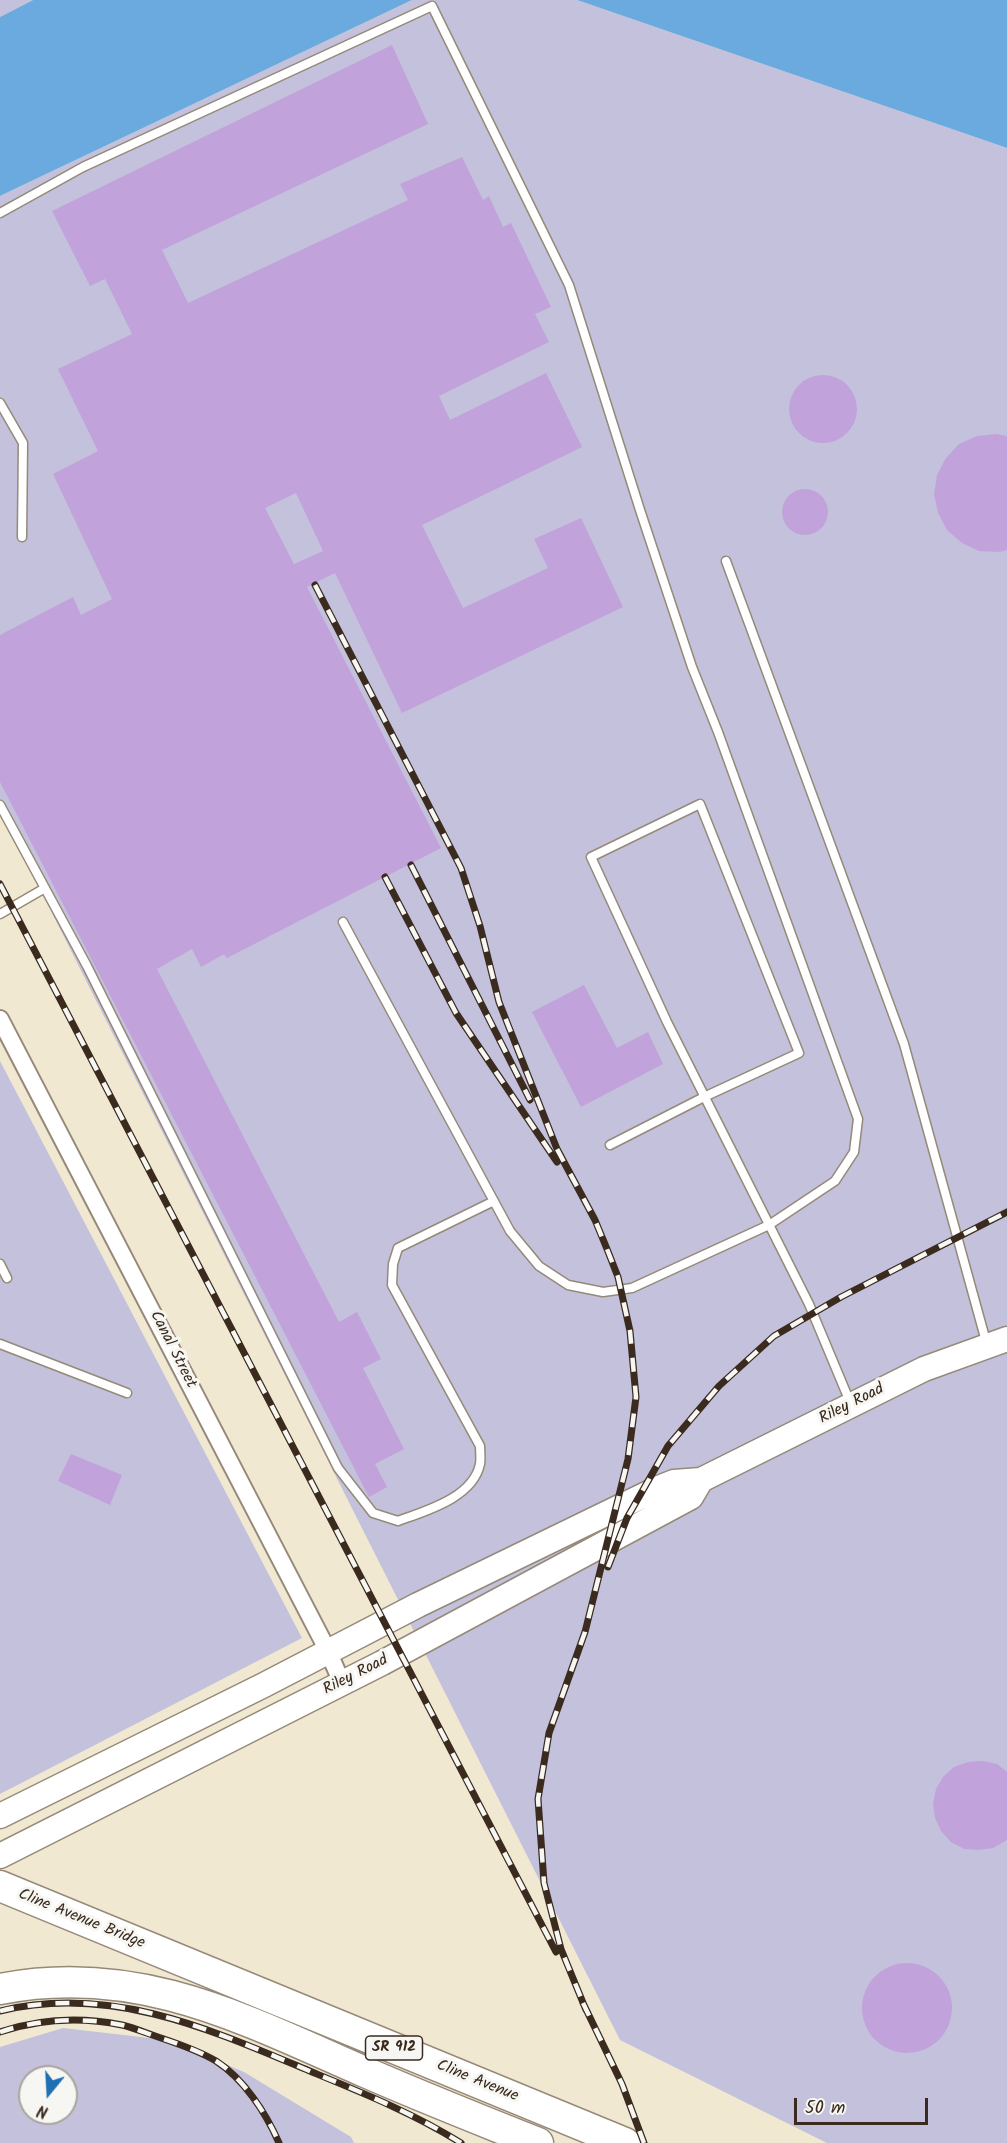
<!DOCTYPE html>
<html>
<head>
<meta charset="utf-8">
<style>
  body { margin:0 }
  #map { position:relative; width:1007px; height:2143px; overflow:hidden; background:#f1e8d2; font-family:Kalam,sans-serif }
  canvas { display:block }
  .north { position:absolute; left:18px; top:2065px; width:60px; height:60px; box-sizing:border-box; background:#f6f6f2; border:2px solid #aba49d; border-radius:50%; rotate:198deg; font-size:16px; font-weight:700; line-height:24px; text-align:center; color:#3b2a1e }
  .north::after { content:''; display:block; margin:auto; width:21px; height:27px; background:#1f6fb2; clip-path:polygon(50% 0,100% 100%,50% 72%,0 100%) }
  .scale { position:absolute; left:794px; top:2098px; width:134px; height:27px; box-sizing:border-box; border:3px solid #3b2a1e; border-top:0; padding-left:8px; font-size:18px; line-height:21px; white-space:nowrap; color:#3b2a1e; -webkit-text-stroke:4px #f6f6f2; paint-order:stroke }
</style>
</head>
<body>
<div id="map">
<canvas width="1007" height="2143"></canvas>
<div class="north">N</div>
<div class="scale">50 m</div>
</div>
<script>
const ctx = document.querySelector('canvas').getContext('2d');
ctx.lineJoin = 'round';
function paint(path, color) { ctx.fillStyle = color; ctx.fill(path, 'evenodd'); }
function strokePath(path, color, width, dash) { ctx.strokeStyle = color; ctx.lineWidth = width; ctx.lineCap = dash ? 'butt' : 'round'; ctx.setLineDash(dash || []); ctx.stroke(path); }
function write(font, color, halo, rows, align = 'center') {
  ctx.font = font + ' Kalam,sans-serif'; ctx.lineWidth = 6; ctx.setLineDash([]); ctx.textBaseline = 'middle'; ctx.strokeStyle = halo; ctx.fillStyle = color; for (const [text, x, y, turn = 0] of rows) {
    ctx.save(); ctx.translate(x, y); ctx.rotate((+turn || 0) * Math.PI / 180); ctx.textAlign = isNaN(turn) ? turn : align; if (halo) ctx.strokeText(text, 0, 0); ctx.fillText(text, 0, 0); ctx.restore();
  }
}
paint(new Path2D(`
  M0 0H33L0 17Z
  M412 0H577L1007 148V2143H827L620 2040 0 810V196Z
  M0 1061 302 1638 0 1794Z
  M63 2028 167 2040 244 2072 351 2137 354 2143H0V2047ZM30 2077H66V2113H30Z`), '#c3c1db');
paint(new Path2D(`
  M33 0H412L0 196V17Z
  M577 0H1007V148Z`), '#6baade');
paint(new Path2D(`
  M392 45 428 124 162 250 188 303 408 200 400 184 462 157 483 200 489 196 503 227 511 223 551 307 535 314 549 342 439 396 450 420 546 373 582 447 422 525 463 608 548 568 534 539 581 518 623 607 402 713 335 573 307 587 441 848 227 958 224 954 201 967 192 949 157 969 339 1322 357 1312 381 1359 363 1368 404 1449 375 1464 387 1487 369 1497 0 782V635L73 597 81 615 112 599 53 474 98 451 58 369 132 334 105 279 90 286 52 211ZM296 493 323 551 294 564 265 508Z
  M789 409a34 34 0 1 1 68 0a34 34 0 1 1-68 0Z
  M996 434 1007 436V550L999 552 979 551 962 543 947 530 938 513 934 494 937 475 946 458 959 444 977 436Z
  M782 512a23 23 0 1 1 46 0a23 23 0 1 1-46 0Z
  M584 985 617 1048 648 1032 663 1064 581 1107 532 1012Z
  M71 1454 122 1475 110 1505 58 1481Z
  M983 1761 997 1764 1007 1772V1840L993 1848 979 1850 964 1849 951 1842 941 1831 935 1818 933 1804 936 1789 943 1777 954 1767 968 1762Z
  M862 2008a45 45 0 1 1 90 0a45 45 0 1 1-90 0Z`), '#c2a2db');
const lane = new Path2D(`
  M0 213 83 167 432 6 569 285 640 510 692 667 718 732 858 1119 854 1152 835 1181 769 1225 632 1288 603 1292 568 1285 539 1266 510 1231 343 922
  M0 403 23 443 22 537
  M726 561 904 1044 987 1345
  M0 805 87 966 338 1468 373 1513 398 1521C425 1511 473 1498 480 1464 481 1459 480 1451 480 1446L392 1285 393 1264 398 1248 494 1201
  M0 914 45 888
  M610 1145 704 1097 799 1053 700 804 591 857 667 1022 809 1304 850 1402
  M0 1264 7 1278
  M0 1344 127 1393`);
const street = new Path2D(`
  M0 1019 328 1651 342 1683`);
const secondary = new Path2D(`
  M0 1816 264 1685 418 1605 659 1488 674 1482 701 1480 924 1369 1007 1339
  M0 1856 382 1663 691 1497 701 1480`);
const highway = new Path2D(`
  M0 1886 625 2143
  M0 1989C137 1962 244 2019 365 2072 422 2097 480 2120 538 2143`);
strokePath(lane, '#968978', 11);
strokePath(street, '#968978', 20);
strokePath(secondary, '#968978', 27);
strokePath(highway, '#968978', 33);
strokePath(lane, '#fff', 8);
strokePath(street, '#fff', 16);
strokePath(secondary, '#fff', 24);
strokePath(highway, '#fff', 30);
const rail = new Path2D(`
  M315 585 461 868 480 926 499 1002 557 1149 595 1220 607 1249 618 1277 630 1331 636 1397 628 1459 585 1632 549 1733 538 1799 544 1883 561 1949 586 2010
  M411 865 530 1100
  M385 877 456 1013 557 1162
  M0 884 556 1952
  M608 1567 627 1518 668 1446 719 1386 774 1336 841 1297 1007 1212
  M583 2003 622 2084 644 2143
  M0 2011C112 1984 212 2030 312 2072 363 2093 415 2114 461 2143
  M0 2032C39 2019 82 2017 122 2025 135 2028 148 2034 161 2038 179 2044 199 2051 216 2061 244 2079 266 2113 279 2143`);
strokePath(rail, '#3b2a1e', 7);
strokePath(rail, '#f6f6f2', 4.5, [14]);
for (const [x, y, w] of [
  [394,2048,57]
]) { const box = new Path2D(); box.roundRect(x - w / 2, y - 12, w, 24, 4.5); ctx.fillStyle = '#f6f6f2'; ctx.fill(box); strokePath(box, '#3b2a1e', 1.5); }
write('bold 15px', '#3b2a1e', null, [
  ["SR 912",394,2048]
]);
write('16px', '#3b2a1e', '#f6f6f2', [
  ["Canal Street",172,1350,63],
  ["Riley Road",852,1405,-27],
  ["Riley Road",356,1676,-27],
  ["Cline Avenue Bridge",81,1920,22],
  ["Cline Avenue",477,2082,22]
]);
</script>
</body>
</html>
